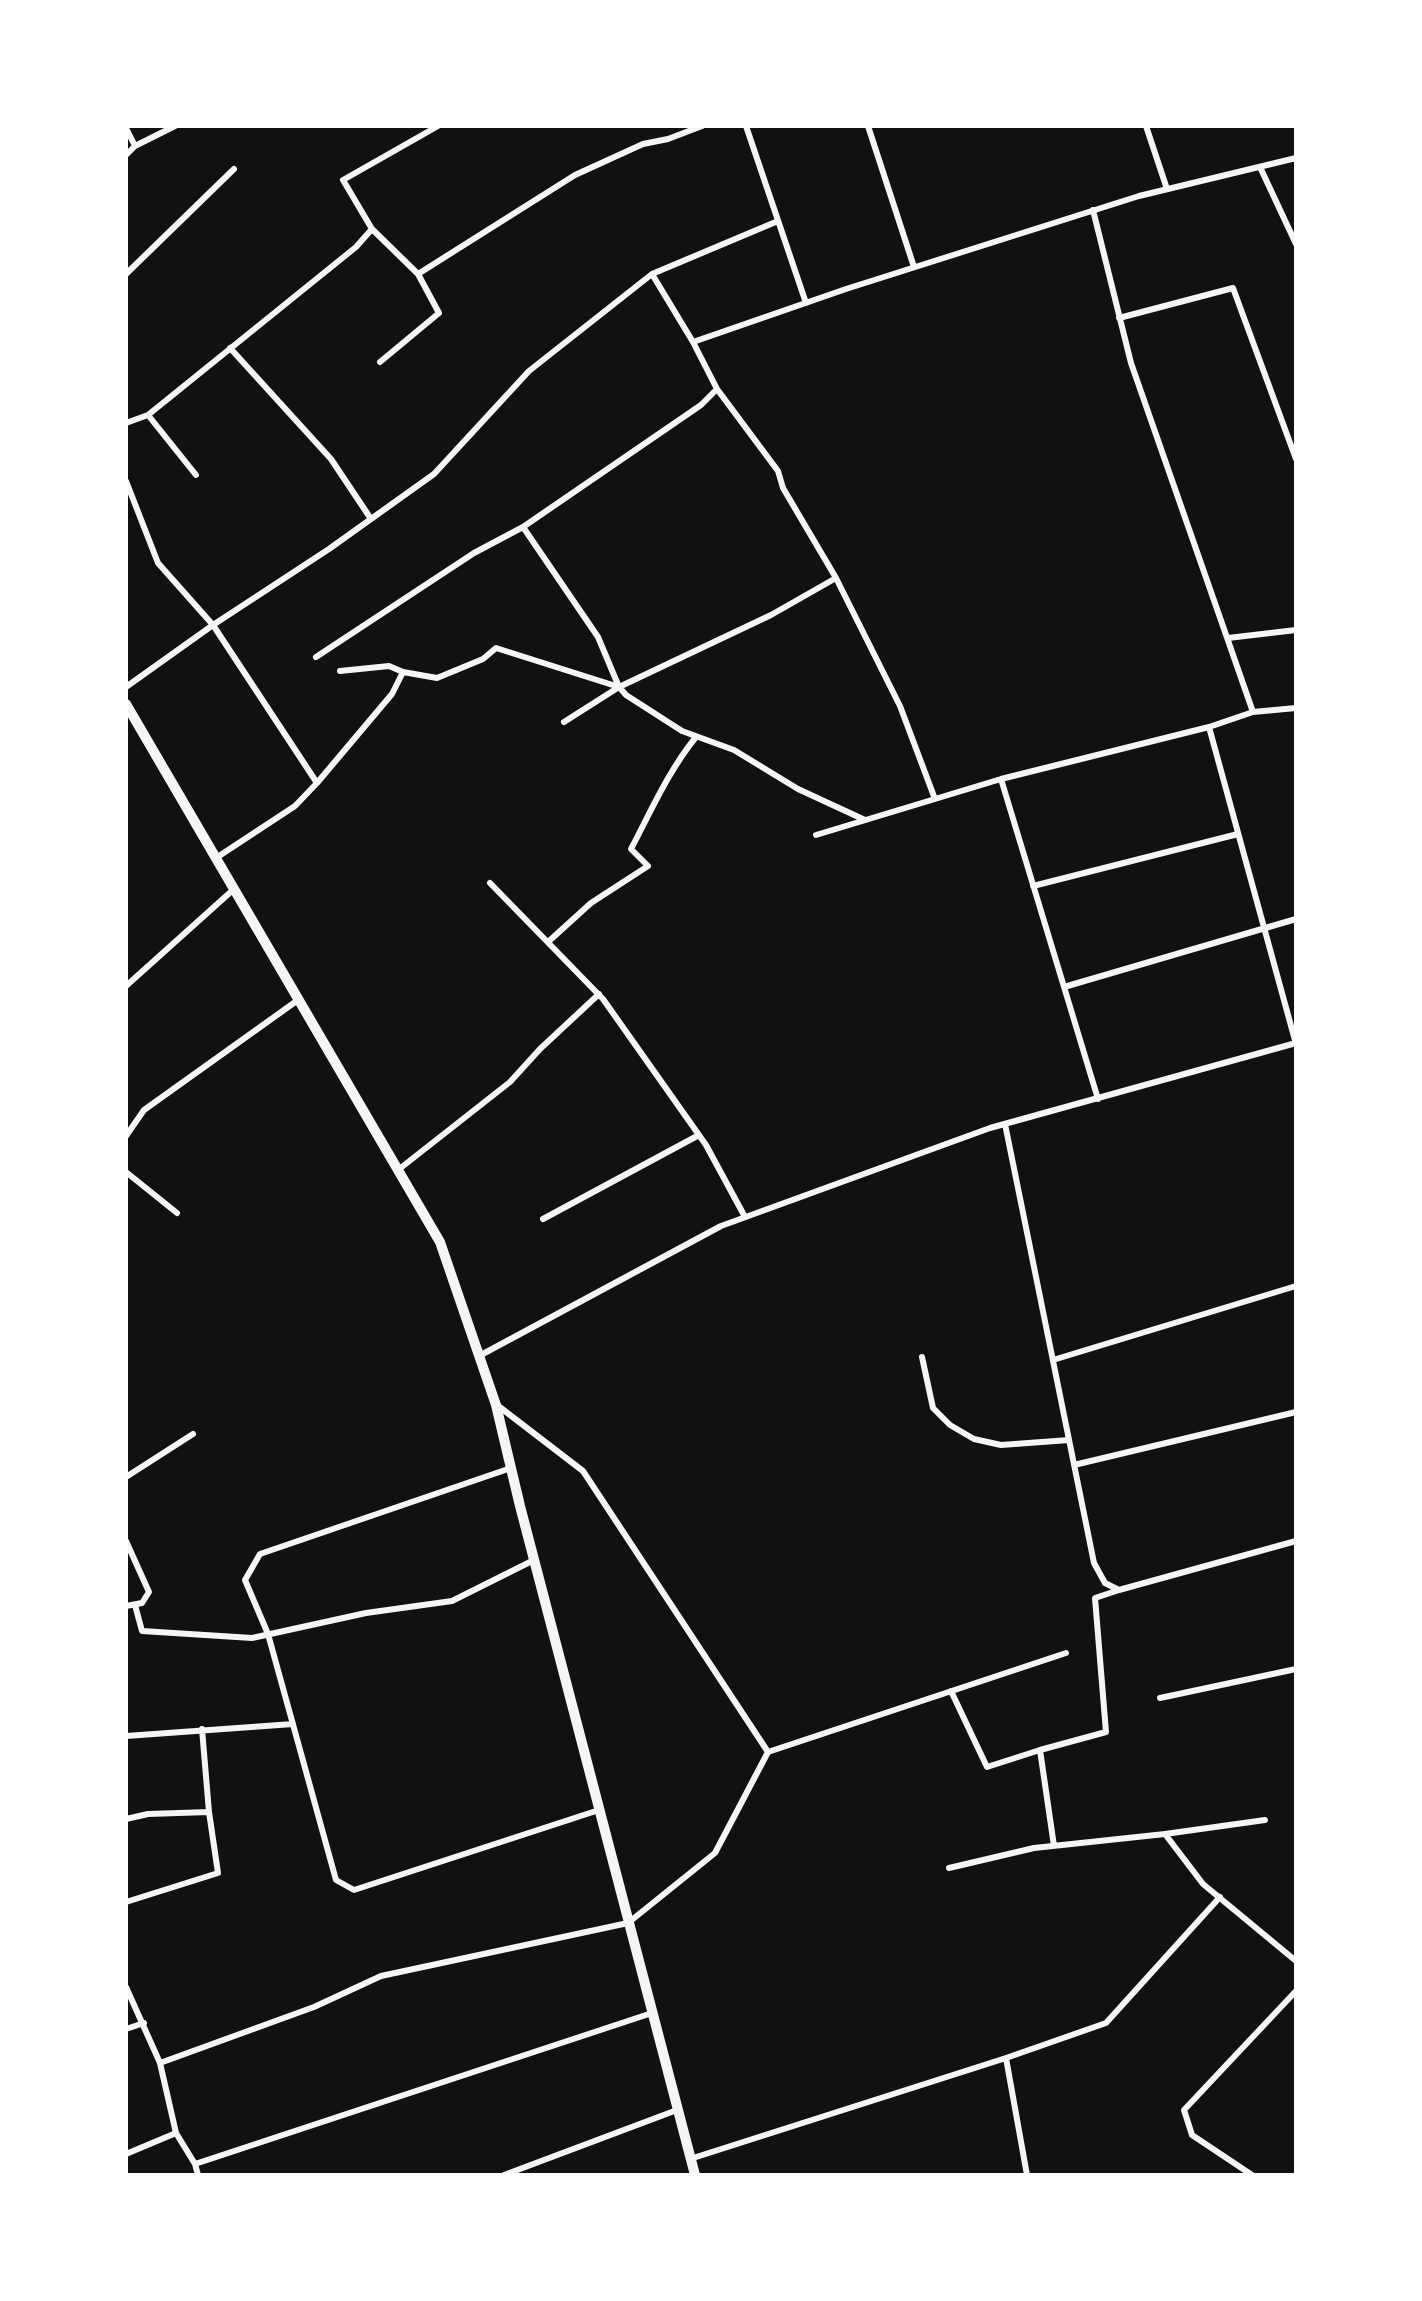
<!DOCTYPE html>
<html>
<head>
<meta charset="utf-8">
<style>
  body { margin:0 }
  #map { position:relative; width:1422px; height:2301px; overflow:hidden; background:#111; font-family:Ubuntu,sans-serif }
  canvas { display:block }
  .frame { position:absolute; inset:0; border:128px solid #fff; pointer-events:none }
</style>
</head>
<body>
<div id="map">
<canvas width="1422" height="2301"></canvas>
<div class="frame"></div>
</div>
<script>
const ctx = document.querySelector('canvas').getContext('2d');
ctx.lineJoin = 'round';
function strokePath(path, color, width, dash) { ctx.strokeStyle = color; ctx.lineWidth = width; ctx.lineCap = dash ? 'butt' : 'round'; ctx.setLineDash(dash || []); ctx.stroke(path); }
strokePath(new Path2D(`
  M746 126 806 303
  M868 126 914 267
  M1146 126 1167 189
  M126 128 135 146
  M126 155 135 146 175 126
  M1260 167 1296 244
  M1093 210 1131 363 1253 712 1209 727 1296 1044
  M126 274 234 169
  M418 274 575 175 643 144 668 139 702 126
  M652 274 778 221
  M1119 318 1233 288 1296 459
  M693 342 717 389 778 471 783 488 836 578 900 706 935 799
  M230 348 331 459 371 519
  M380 362 439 313 418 274 372 229 343 180 438 126
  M148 415 196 475
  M126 423 148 415 356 247 372 229
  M126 481 158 563 213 625 317 783
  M523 527 598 637 619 687 626 695 682 731 734 750 798 789 865 820
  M1228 638 1296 630
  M316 657 474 553 523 527 701 405 717 389
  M340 671 389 666 403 672 437 678 483 659 496 648 619 687
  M126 687 213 625 329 549 434 474 529 371 652 274 693 342 846 289 1139 196 1296 158
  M1253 712 1296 708
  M564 722 619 687 771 615 836 578
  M1001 779 1098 1099
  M816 835 1001 779 1209 727
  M216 858 295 806 317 783 392 694 403 672
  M490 883 603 999 706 1145 745 1217
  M1033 886 1238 834
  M548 942 591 903 648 866 631 849C651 811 669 770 696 737
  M126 986 234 889
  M1064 987 1296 919
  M1005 1124 1094 1563 1105 1583 1119 1590 1296 1541
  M126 1136 144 1110 298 1000
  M398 1170 510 1082 540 1049 599 994
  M126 1172 177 1213
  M543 1219 699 1135
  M479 1356 721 1226 990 1128 1296 1043
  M922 1357 933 1408 950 1425 974 1439 1001 1445 1069 1440
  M1053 1360 1296 1286
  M497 1405 583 1471 768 1752
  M1074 1465 1296 1412
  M511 1468 260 1554 245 1580 268 1634 336 1880 354 1890 599 1810
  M126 1477 193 1434
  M126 1541 149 1592 142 1603 126 1606
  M135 1605 142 1631 252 1638 366 1613 452 1601 534 1560
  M951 1691 987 1767 1040 1750
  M1160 1698 1296 1669
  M126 1736 293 1724
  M126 1819 148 1814 209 1812
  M1165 1834 1265 1820
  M1054 1846 1040 1750 1106 1732 1095 1598 1119 1590
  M949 1868 1034 1848 1165 1834 1203 1884 1296 1961
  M126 1902 218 1873 209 1812 202 1729
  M126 1987 160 2063 176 2133 195 2164 198 2175
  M126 2029 144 2023
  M1006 2058 1027 2175
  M160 2063 314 2007 381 1976 628 1923 715 1853 768 1752 1066 1653
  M126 2154 176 2133
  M690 2159 1006 2058 1106 2023 1220 1897
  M195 2164 652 2013
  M504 2175 677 2110
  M1252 2175 1192 2135 1184 2110 1296 1991`), '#f5f5f5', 6);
strokePath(new Path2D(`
  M126 704 440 1242 496 1405 520 1506 695 2175`), '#f5f5f5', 10);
</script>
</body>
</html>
